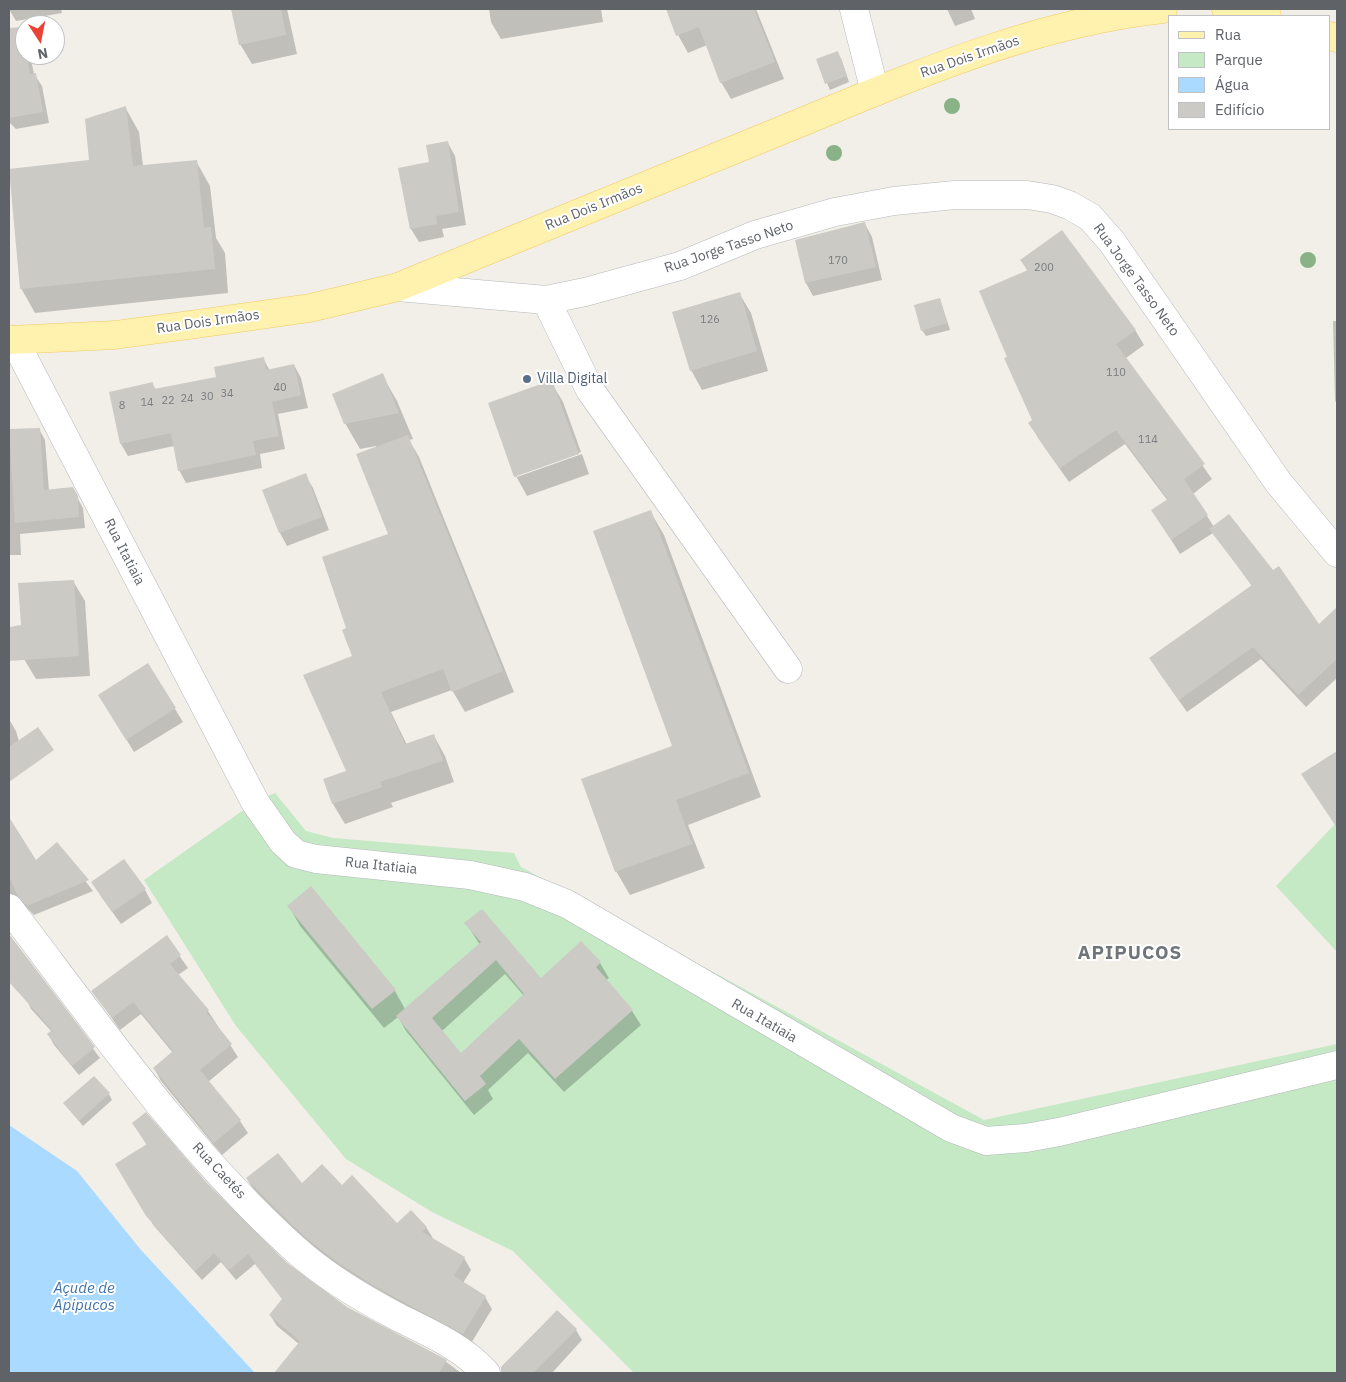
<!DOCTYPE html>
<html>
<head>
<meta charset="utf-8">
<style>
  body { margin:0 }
  #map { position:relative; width:1346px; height:1382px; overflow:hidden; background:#f1efe8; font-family:"IBM Plex Sans",sans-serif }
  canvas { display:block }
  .frame { position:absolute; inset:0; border:10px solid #5f6368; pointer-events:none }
  .legend { position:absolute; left:1168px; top:15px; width:162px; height:115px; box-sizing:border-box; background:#fff; border:1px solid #bfc1c3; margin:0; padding:6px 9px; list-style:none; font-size:15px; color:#5f6368 }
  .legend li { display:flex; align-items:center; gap:10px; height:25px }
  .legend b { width:25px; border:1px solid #bfc1c3 }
  .north { position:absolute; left:15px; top:15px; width:50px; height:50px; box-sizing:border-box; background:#fff; border:1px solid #bfc1c3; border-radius:50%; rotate:169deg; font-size:14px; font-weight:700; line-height:20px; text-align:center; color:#5f6368 }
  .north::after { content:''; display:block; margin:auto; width:18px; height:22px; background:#ea4335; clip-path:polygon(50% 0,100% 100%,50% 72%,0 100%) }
</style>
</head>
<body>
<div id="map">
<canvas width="1346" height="1382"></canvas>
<div class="frame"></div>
<ul class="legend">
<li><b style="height:6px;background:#fff2af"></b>Rua</li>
<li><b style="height:14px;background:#c5e8c5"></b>Parque</li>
<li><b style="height:14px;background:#aadaff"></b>Água</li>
<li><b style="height:14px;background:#cccac5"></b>Edifício</li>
</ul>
<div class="north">N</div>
</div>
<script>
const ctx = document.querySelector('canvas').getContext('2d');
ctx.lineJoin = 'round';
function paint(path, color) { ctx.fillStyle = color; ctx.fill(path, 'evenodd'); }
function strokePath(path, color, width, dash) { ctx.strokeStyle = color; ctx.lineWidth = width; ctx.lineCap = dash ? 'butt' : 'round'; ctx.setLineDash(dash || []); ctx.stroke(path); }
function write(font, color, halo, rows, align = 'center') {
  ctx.font = font + ' "IBM Plex Sans",sans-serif'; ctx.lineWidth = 4; ctx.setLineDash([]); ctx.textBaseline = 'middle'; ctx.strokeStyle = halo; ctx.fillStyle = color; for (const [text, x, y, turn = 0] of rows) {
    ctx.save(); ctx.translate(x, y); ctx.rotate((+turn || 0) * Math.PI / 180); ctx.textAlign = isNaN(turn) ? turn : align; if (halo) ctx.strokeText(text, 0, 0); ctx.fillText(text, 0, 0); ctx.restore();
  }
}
paint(new Path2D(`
  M275 793 306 831 333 838 514 853 521 867 984 1120 1337 1044V1373H634L513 1251 432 1212 346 1159 236 1026 144 880 255 802Z
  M1337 822V952L1276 886Z`), '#c5e8c5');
paint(new Path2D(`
  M9 1125 77 1171 141 1250 255 1373H9Z`), '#aadaff');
paint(new Path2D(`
  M9 9H61L62 13 16 21Z
  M232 9H287L297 54 252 64 240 44Z
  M489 9H601L603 22 501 39 491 22Z
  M667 9H756L784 79 731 99 721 82 707 45 688 53 678 35Z
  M947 9H971L975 19 955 26Z
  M25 53 32 64 34 74 42 86 49 123 16 129 9 122V55Z
  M841 58 849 82 830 90 817 60Z
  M125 107 139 132 143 166 196 161 210 186 216 238 225 253 228 293 35 313 21 288 91 161Z
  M448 143 455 156 466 225 442 229 444 237 419 242 411 229 430 163Z
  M865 224 872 237 882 280 813 296 806 283 796 241Z
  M1022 261 1135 330 1144 345 1126 358 1212 479 1193 494 1214 527 1272 572 1319 626 1337 609V678L1306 707 1261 659 1187 712 1158 671 1151 658 1252 586 1213 533 1180 554 1153 511 1168 501 1125 444 1069 482 1038 438 1030 423 1033 421 1008 357 1028 272Z
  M739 293 751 313 768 371 702 390 691 370Z
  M940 299 950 330 926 336 922 330Z
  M1333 321H1337V405L1335 400Z
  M263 358 270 371 294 365 301 378 308 408 278 414 285 449 260 454 262 468 186 483 179 470 174 446 128 456 121 444 110 393 152 383 156 390 217 378Z
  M382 375 397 401 413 439 409 440 419 457 514 692 465 712 452 690 391 712 407 745 434 736 445 756 454 782 391 803 393 807 345 824 333 804 324 780 347 771 353 657 348 629 390 535 376 446 360 449 345 423Z
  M551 382 563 402 581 452 517 475V477L582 454 589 474 527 496 516 476Z
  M39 429 45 440 49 491 72 488 83 508 85 528 20 534 21 555H9V431Z
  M305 475 313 488 329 530 287 546 280 533 264 490Z
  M650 511 664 535 761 797 688 825 705 868 630 895 616 871 674 746Z
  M73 581 85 601 90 676 36 679 24 659Z
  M148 665 183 722 134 752 107 708Z
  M9 719 16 731 22 752 9 756Z
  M1334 754 1337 759V820L1334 822Z
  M9 820 36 862 57 844 93 891 34 915 23 904H9Z
  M145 890 152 903 121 924 100 895Z
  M289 906 395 991 405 1009 480 945 466 923 541 980 581 943 600 963 609 978 606 980 632 1011 641 1025 564 1092 528 1053 488 1090 493 1099 474 1115 406 1031 398 1017 384 1028 300 926ZM505 974 524 996 461 1055 442 1031Z
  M9 936 100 1058 79 1075 54 1045 48 1034 52 1032 31 1009 26 998 9 977Z
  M166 937 188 968 178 975 208 1011 238 1057 208 1082 240 1121 248 1133 222 1155 161 1081 154 1068 173 1053 141 1014 120 1030 93 991Z
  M109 1094 112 1100 83 1126 65 1104Z
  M133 1124 204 1182 243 1223 308 1282 360 1316 445 1361 461 1373H283L280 1368 299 1344 277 1326 270 1315 283 1300 255 1264 236 1280 221 1262 202 1280 154 1226 122 1175 147 1145Z
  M247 1179 342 1187 397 1225 426 1227 434 1240 464 1258 471 1270 463 1283 485 1297 492 1309 470 1345 384 1299 315 1250 254 1190Z
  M557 1311 576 1330 582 1340 552 1373H502L501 1367Z`), '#0003');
paint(new Path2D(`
  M231 9H281L286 35 239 45Z
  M666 9H754L775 62 720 83 699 27 676 36Z
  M22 27 30 74 36 73 43 112 9 118V28Z
  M838 51 847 76 825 84 816 59Z
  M126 106 133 166 197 160 204 228 211 227 215 269 20 289 9 169 89 160 85 119Z
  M448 141 459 212 436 216 437 224 410 229 398 168 429 162 426 145Z
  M865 222 876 267 805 283 795 240Z
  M1062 230 1136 330 1116 344 1205 464 1184 479 1208 515 1171 540 1151 510 1168 499 1116 430 1060 468 1028 423 1032 420 1004 358 1007 357 979 291 1028 270 1020 260Z
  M740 292 757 351 690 371 672 312Z
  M940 298 947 323 921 331 914 305Z
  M264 357 266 370 294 364 301 395 272 402 279 436 253 441 256 455 178 471 171 433 120 444 109 392 153 382 154 389 216 377 214 367Z
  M383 373 399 413 344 424 332 394Z
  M552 380 579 454 514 477 488 403Z
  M40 428 44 490 73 487 78 496 79 517 15 523 9 429Z
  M408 435 503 671 452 692 443 669 381 692 405 744 434 734 443 761 380 782 382 787 332 804 323 779 346 771 303 675 352 656 342 630 346 628 322 557 388 534 356 454Z
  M306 473 322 517 279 533 262 490Z
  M651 510 749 773 676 800 692 844 615 872 581 779 672 746 593 531Z
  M1229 514 1273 570 1279 566 1319 624 1337 607V659L1298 695 1253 647 1179 700 1149 658 1252 585 1209 529Z
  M74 580 79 656 9 661V627L21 625 18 583Z
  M148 663 176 708 126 740 98 695Z
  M38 727 54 750 9 782V747Z
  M1337 751V828L1301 774Z
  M9 817 36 860 57 842 89 880 27 906 17 895 9 875Z
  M124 859 146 889 112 912 91 882Z
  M311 886 396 990 372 1009 287 906Z
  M482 909 541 978 581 941 601 962 596 967 633 1010 555 1079 519 1039 480 1076 486 1084 465 1101 396 1016 481 942 464 923ZM496 960 524 994 461 1053 432 1018Z
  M9 934 95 1047 72 1066 47 1034 52 1030 9 982Z
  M167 935 181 955 170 964 209 1010 206 1012 232 1044 200 1070 241 1120 214 1143 153 1068 173 1051 133 1002 112 1018 91 991Z
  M94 1076 110 1093 79 1121 63 1103Z
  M146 1112 206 1182 286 1262 347 1307 447 1360 439 1373H274L300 1341 269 1315 282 1299 248 1254 229 1270 214 1253 195 1271 146 1216 115 1164 147 1144 132 1123Z
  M278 1153 302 1183 322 1164 342 1185 352 1175 397 1223 411 1210 427 1227 422 1232 465 1257 454 1276 486 1296 463 1334 376 1287 340 1264 306 1238 267 1200 246 1178Z
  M557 1310 577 1329 533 1373H501V1368Z`), '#cccac5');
const minor = new Path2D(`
  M854 9 875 92
  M398 287 546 300 585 292 680 266 755 235 835 212 894 201 955 195H1027L1052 199 1069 205 1090 217 1112 242 1278 482 1337 553
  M546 300 590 390 788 669
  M14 340 255 802 283 842 296 854 316 859 470 875 525 887 567 904 951 1128 986 1141 1026 1138 1059 1132 1337 1065
  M9 908C99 1026 185 1150 296 1250 325 1276 360 1297 394 1315 425 1331 462 1346 486 1373`);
const major = new Path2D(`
  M1226 9 1267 16
  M1330 36 1337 38
  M9 340 115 335 204 323 310 308 398 287C527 235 656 182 785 129 907 79 1031 23 1163 9`);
strokePath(minor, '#b5b8bc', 29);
strokePath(major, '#f2c960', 29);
strokePath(minor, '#fff', 28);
strokePath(major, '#fff2af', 28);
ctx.fillStyle = '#89b387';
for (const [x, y] of [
  [952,106],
  [834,153],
  [1308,260]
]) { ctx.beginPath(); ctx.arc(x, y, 8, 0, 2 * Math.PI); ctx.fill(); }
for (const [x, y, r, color] of [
  [527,379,5,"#5c6f8a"]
]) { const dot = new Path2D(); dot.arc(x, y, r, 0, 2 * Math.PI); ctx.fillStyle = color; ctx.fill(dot); strokePath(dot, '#fff', 2); }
write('11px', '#7a7d7f', null, [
  ["170",838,261],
  ["200",1044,268],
  ["126",710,320],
  ["110",1116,373],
  ["40",280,388],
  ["34",227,394],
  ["30",207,397],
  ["24",187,399],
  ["22",168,401],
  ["14",147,403],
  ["8",122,406],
  ["114",1148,440]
]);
write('14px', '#5f6368', '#fff', [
  ["Rua Dois Irmãos",970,57,-19],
  ["Rua Dois Irmãos",594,207,-22],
  ["Rua Jorge Tasso Neto",729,247,-19],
  ["Rua Jorge Tasso Neto",1136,280,54],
  ["Rua Dois Irmãos",208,322,-8],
  ["Rua Itatiaia",124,552,63],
  ["Rua Itatiaia",381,866,6],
  ["Rua Itatiaia",764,1021,30],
  ["Rua Caetés",219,1171,47]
]);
write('14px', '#4e5e75', '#fff', [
  ["Villa Digital",537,379]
], 'left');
write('italic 15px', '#4174aa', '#fff', [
  ["Açude de",84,1289],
  ["Apipucos",84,1306]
]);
ctx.letterSpacing = '1px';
write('bold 19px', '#70757a', '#fff', [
  ["APIPUCOS",1130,954]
]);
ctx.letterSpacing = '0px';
</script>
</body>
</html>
